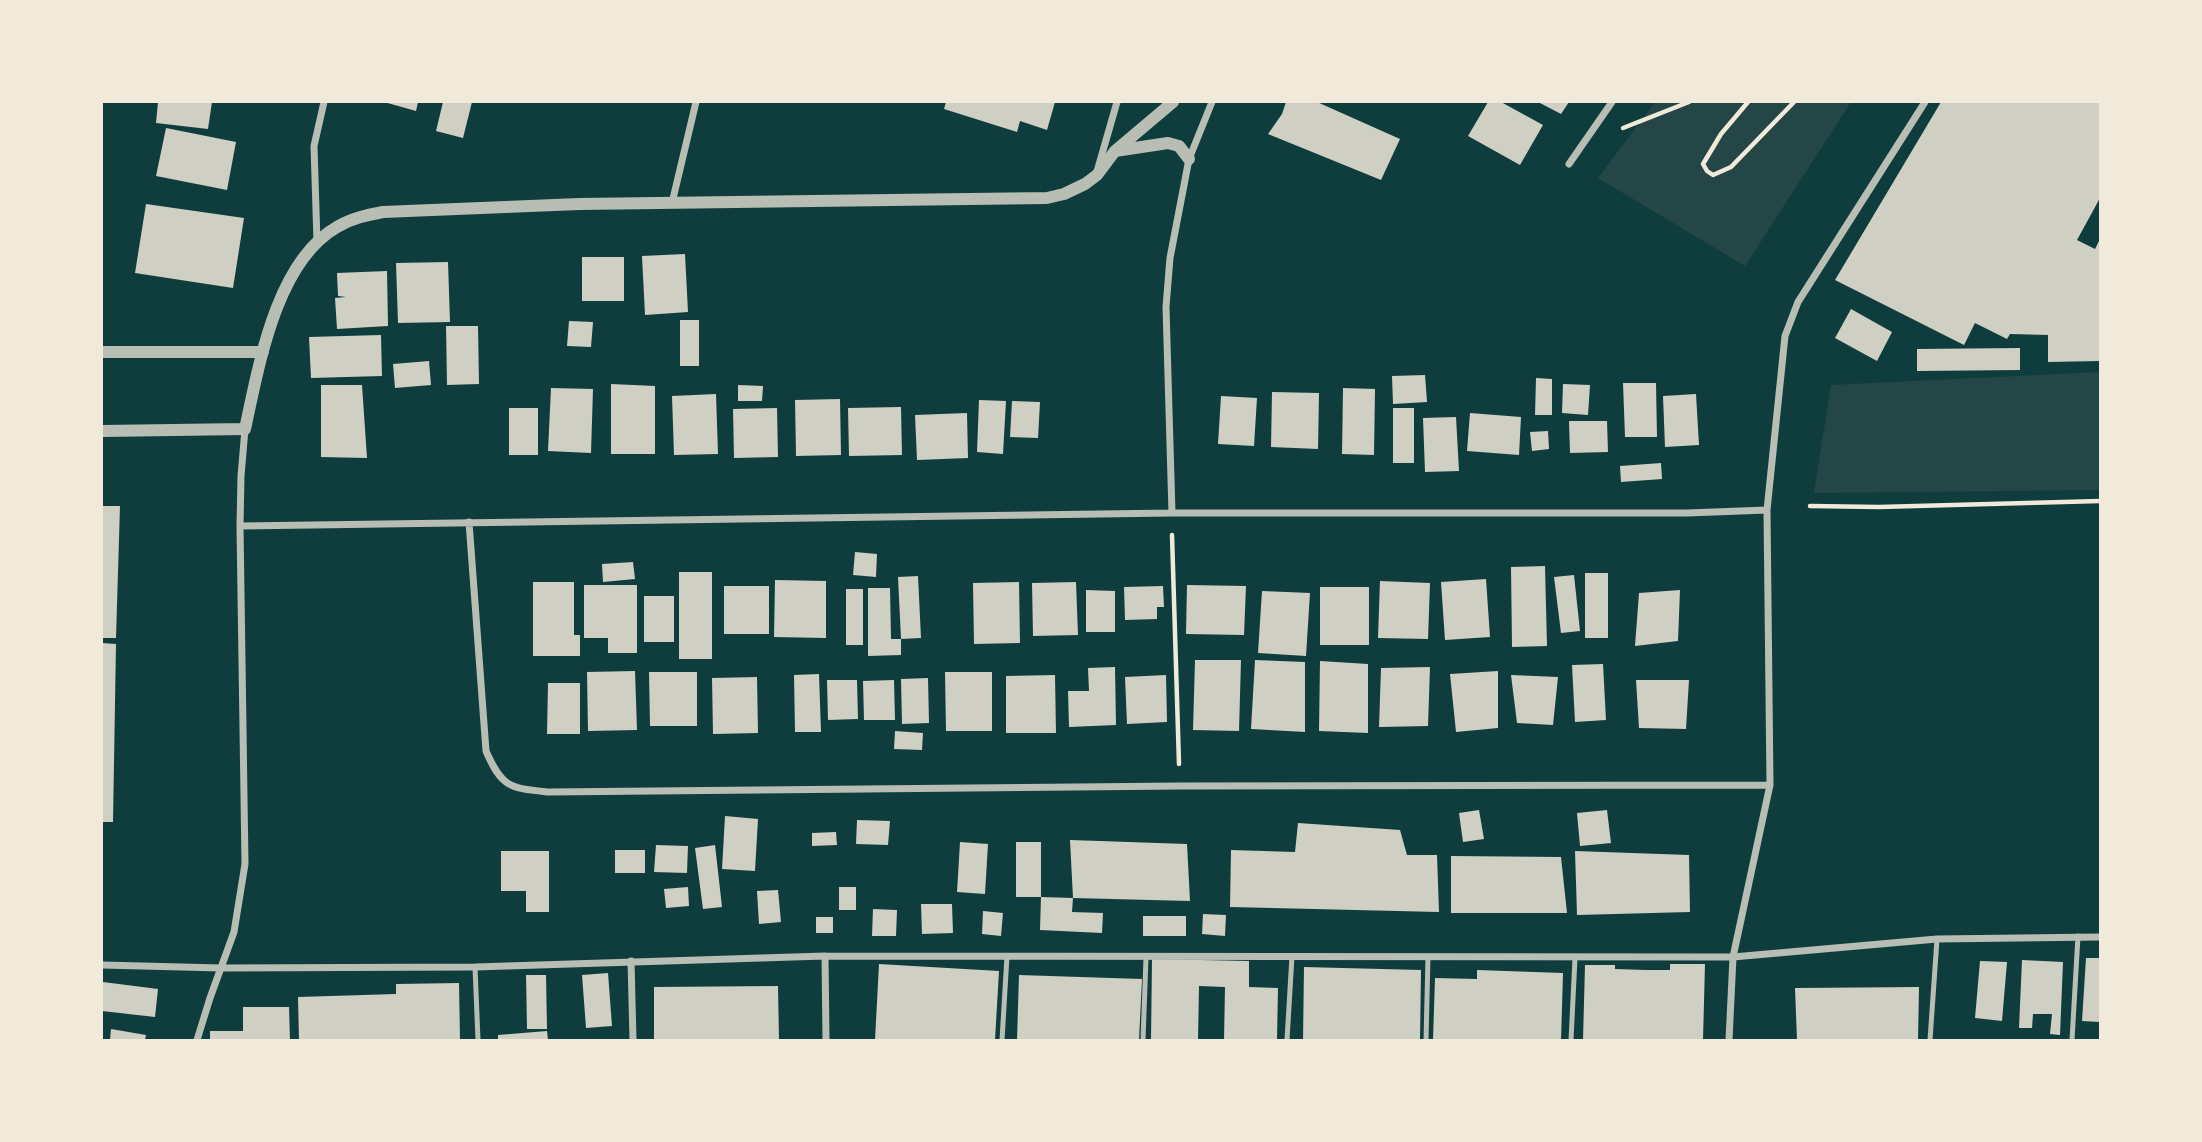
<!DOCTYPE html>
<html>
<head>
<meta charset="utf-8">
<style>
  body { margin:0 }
  #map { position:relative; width:2202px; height:1142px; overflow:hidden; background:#0f3d3e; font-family:Inter,sans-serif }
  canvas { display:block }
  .frame { position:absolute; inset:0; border:103px solid #f1e9da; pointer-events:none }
</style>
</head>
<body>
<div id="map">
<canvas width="2202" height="1142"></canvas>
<div class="frame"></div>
</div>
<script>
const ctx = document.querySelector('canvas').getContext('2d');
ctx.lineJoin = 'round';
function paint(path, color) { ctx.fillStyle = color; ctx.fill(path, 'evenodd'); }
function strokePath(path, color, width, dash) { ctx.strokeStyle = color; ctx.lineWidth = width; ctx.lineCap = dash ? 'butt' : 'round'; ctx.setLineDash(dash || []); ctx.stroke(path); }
paint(new Path2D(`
  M1655 102H1851L1745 266 1598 178Z
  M2100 372V490L1814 493 1831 385Z`), '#244646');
paint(new Path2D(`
  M158 102H212L208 129 156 123Z
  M384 102H418L416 111Z
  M443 102H472L463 138 436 131Z
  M946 102H1055L1047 130 1020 121 1017 132 944 109Z
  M1286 102H1317L1400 139 1381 180 1268 134 1282 114Z
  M1488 102H1501L1543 125 1520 165 1468 136Z
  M1538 102H1569L1561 114Z
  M1941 102H2100V198L2077 240 2095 249 2100 239V361L2048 362V335L2010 334 2007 339 1975 323 1964 345 1835 280Z
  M166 128 236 142 227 190 156 176Z
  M146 204 244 218 233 288 135 273Z
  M685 254 688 312 645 315 642 256Z
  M582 257H624V301H582Z
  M448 262 450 322 398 323 396 263Z
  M387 271 388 326 337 329 335 298 346 297 338 296 337 273Z
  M1851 309 1892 332 1877 361 1835 338Z
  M680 320H699V366H680Z
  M569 321 593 322 591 347 567 346Z
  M446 326H478L479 384 447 385Z
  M381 335 382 376 311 378 309 337Z
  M2020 348V370L1917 371V349Z
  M429 361 431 385 395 388 393 364Z
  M1425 375 1427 402 1393 404 1392 376Z
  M1536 378 1552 379V415H1535Z
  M1623 383H1656L1657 437H1625Z
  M611 384 655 386V454H611Z
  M1563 384 1590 385 1588 415 1562 413Z
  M321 385H362L367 458 321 457Z
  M738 385 763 386 762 401H738Z
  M551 388 593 389 591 453 548 451Z
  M1343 388 1375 389 1374 455 1342 454Z
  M1272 392 1319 393 1318 449 1271 447Z
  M716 394 718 454 674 455 672 396Z
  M1696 394 1699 445 1665 447 1663 396Z
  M1221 396 1257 398 1254 446 1218 444Z
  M840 399 841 455 796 456 795 400Z
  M979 400 1006 401 1003 454 977 452Z
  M1012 401 1040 402 1038 438 1010 437Z
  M901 407 902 455 849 456 848 408Z
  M509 408H538V455H509Z
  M777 408 778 457 734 458 733 409Z
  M1393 408H1414V463H1393Z
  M967 413 968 458 917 460 915 415Z
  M1470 413 1521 417 1519 455 1467 451Z
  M1456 417 1459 471 1425 472 1423 418Z
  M1569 421H1607L1608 452 1570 453Z
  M1548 431 1549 449 1532 451 1530 432Z
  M1661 463 1662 479 1621 482 1620 466Z
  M102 506H120L116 638H102Z
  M855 552 877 554 876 577 853 575Z
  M633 562 635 579 603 582 602 564Z
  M1545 566 1547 646 1512 647 1511 567Z
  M679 572H712V659H679Z
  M1585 573H1608V638H1585Z
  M1574 575 1580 631 1561 633 1554 577Z
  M918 576 921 638 901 639 898 577Z
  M1486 579 1490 637 1445 640 1441 582Z
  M775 580 826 581V638L774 637Z
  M1380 581 1430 583 1428 639 1378 638Z
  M533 582H574V635H580V656H533Z
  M1019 582 1020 643 974 644 973 583Z
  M1076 582 1078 635 1033 636 1032 583Z
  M584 585H637V653H608V638H584Z
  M1187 585 1246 586 1244 635 1186 634Z
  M724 586H769V634H724Z
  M1163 586 1164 607H1157V619L1125 620 1124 587Z
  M1320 587H1369V645H1320Z
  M868 588H890L891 639H901V655L868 656Z
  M846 589H863V645H846Z
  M1086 590 1115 591V632H1086Z
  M1680 590 1678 641 1635 646 1639 593Z
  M1262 591 1310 593 1306 656 1258 653Z
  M644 596H674V642H644Z
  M102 643 116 644 113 822H102Z
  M1195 660H1241L1239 731 1193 730Z
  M1255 660 1305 662V732L1251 729Z
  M1320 661 1368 664V733L1319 731Z
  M1603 664 1606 720 1575 722 1572 665Z
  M1115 667 1116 725 1069 727 1068 691H1089L1088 668Z
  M1430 667 1428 726 1379 727 1381 668Z
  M635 671 637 730 588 731 587 672Z
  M1498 671V728L1456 732 1450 674Z
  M649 672H697V726H650Z
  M945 672H992V731H946Z
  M819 674 821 732H795L794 675Z
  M1055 675 1056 733H1006V676Z
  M1166 675 1167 722 1127 724 1125 677Z
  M1511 675 1558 677 1553 725 1517 723Z
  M757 677 758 733 713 734 712 678Z
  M928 678 929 723 902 724 901 679Z
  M827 680H857L858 719 828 720Z
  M894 680 895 720H864L863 681Z
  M1636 680H1689L1686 729 1639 728Z
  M548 683H580V734H547Z
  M895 731 923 733 922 750 894 749Z
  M1479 810 1484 839 1463 842 1459 813Z
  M1607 810 1611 843 1580 846 1577 813Z
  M725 816 758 819 755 871 722 869Z
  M857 820 890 821 888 845 856 844Z
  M1298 823 1400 830 1407 855H1437L1439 912 1230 907 1231 850 1295 852Z
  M836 832 837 845 812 846V833Z
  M1070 840 1187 844 1190 901 1073 898Z
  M960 842 988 844 985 894 957 892Z
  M1016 842H1041V897L1073 898 1072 912 1103 913 1102 933 1040 930 1041 897H1016Z
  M656 845 688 846 687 873 654 872Z
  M715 845 722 907 703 909 695 848Z
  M615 850H645V873H615Z
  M501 851H549V912H526V891H501Z
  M1575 851 1689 855 1690 912 1577 915Z
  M1451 856 1561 857 1567 913H1451Z
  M688 887 689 906 666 908 664 889Z
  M839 887H856V910H839Z
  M778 890 781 922 759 924 757 891Z
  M921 904H952L953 933 922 934Z
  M873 909 897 910 896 936H872Z
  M983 911 1003 913 1001 936 982 934Z
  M1203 914 1226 915 1225 936 1202 934Z
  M1143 916H1186V936H1143Z
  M816 917H833V933H816Z
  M2086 958H2100V1022L2082 1021Z
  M1152 959 1249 961V987L1278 988 1277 1040H1224L1225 987 1199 986 1198 1040H1151Z
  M2022 960 2063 962 2060 1035 2050 1034 2052 1014H2033L2032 1028H2019Z
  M1980 961 2007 962 2002 1021 1975 1018Z
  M879 964 999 971 995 1040H875Z
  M1670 964H1705L1703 1040H1583L1585 965H1615V969L1646 970H1670Z
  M1304 967 1421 970 1420 1040H1303Z
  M1477 970 1563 973 1561 1040H1433L1435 978 1477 979Z
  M608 973 612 1026 586 1028 582 975Z
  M526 975H546L547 1029H527Z
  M1019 975 1142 979 1139 1040H1017Z
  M103 982 158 989 155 1017 102 1011Z
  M459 983 460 1040H299L298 997 396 994V984Z
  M778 986 779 1040H654V987Z
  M1919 987 1918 1040H1797L1795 988Z
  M243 1007H289L290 1040H210V1031H243Z
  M111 1029 146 1035 145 1040H110Z
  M547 1031 548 1040H498V1035Z`), '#cfcfc3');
strokePath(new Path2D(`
  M1748 102 1721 134 1703 164 1707 171 1713 175 1731 167 1794 102
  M1623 128 1689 102
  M1810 506 1879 507 2100 501
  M1172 535 1179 764`), '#f1e9da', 4.5);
strokePath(new Path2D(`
  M475 967 478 1040
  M1002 1040 1007 956
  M1143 1040 1146 958
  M1287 1040 1292 956
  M1426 1040 1428 957
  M1571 1040 1575 958
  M1930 1040 1937 939
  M2072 1040 2078 936`), '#b8beb3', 5);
strokePath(new Path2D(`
  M1569 164 1612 102
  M1098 168 1117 102
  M672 203 696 102
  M317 242 314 146 324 102
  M1172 513 1166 307 1170 258 1189 159 1212 102
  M469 522 486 751C502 788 510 788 548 792L1180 786 1770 785
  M240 526 1172 513H1687L1767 510
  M825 956 826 1040
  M631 961 633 1040
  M102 965 221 968 475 967 825 956 1733 957 1937 939 2100 937
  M197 1040 210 998 234 932 245 864 240 526 241 476 245 429
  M1729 1040 1733 957 1770 785 1767 510 1785 336 1798 302 1925 102`), '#b8beb3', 7);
strokePath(new Path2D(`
  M1115 151 1168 143 1179 146 1189 159
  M102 352H263
  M102 431 245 429C259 365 276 262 337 227 352 218 367 215 383 212L579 204 1047 198 1064 194 1085 184 1097 175 1115 151 1173 102`), '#b8beb3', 12);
</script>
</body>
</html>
